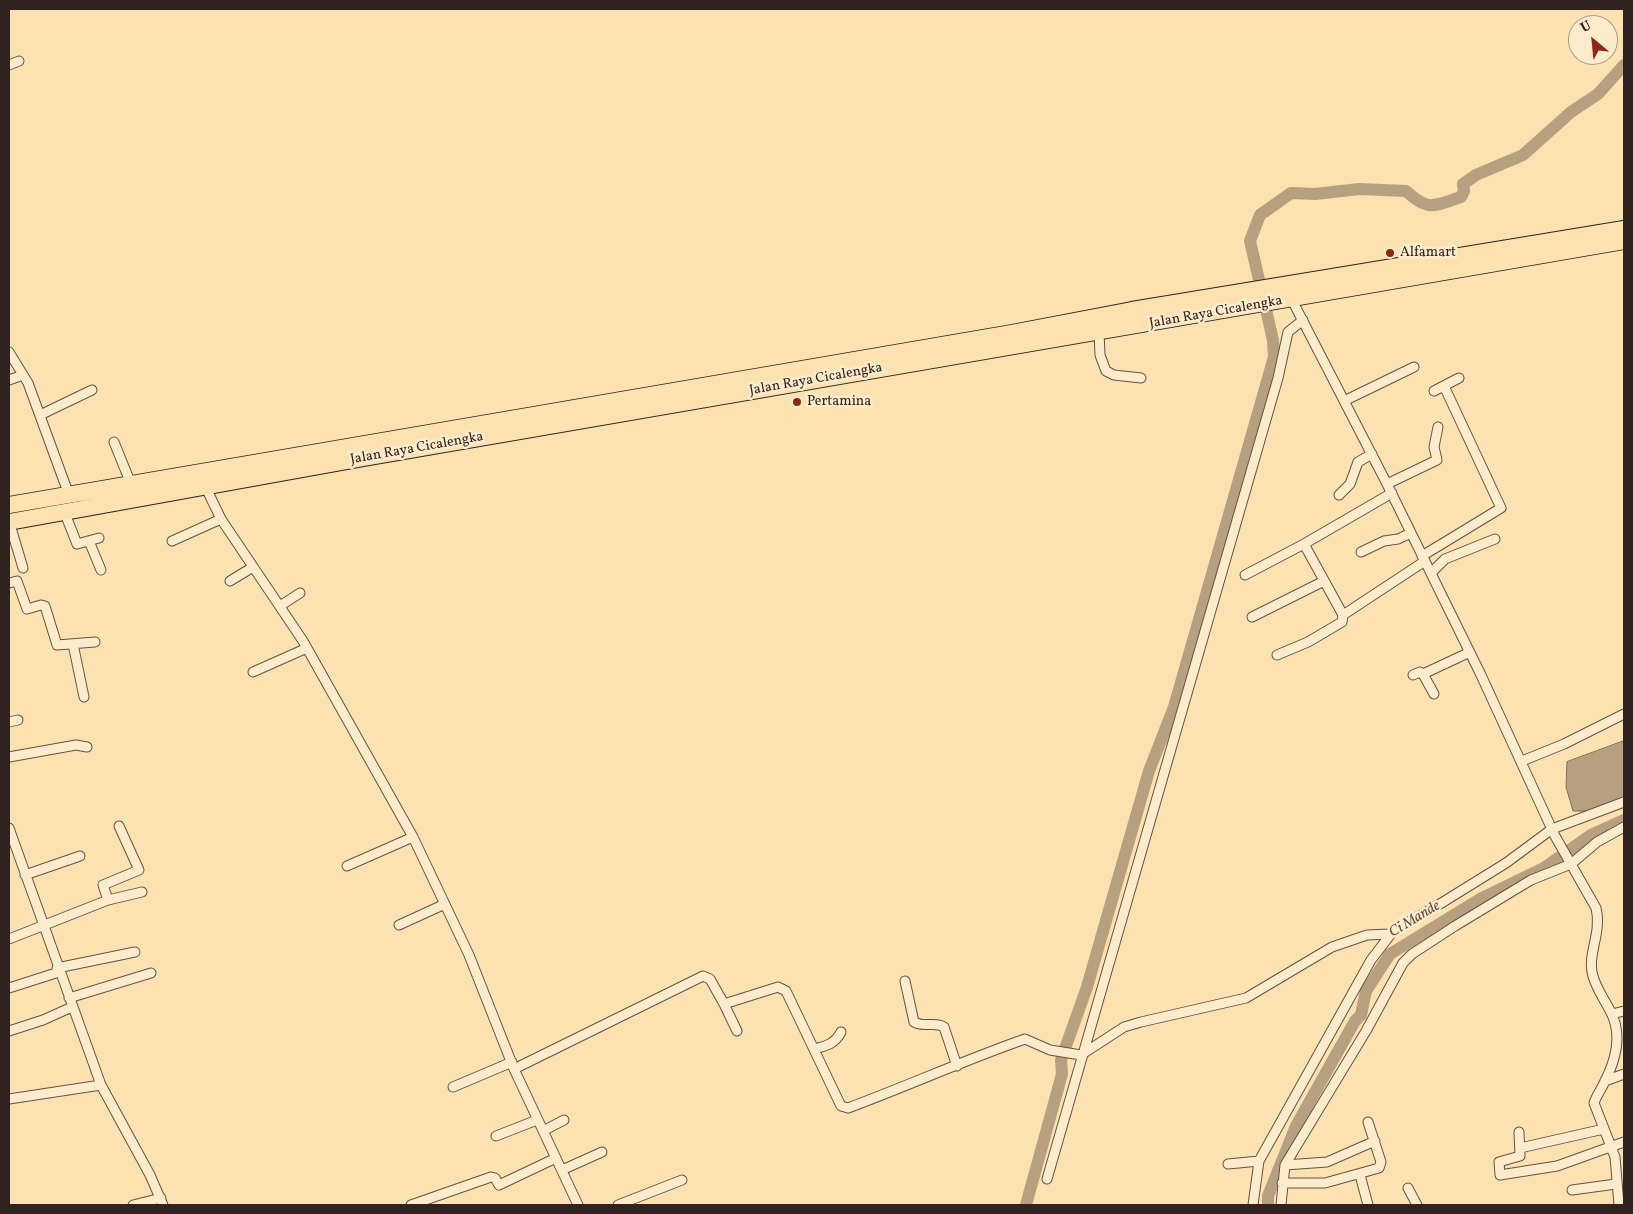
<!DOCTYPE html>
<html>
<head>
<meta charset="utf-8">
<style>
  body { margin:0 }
  #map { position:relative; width:1633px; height:1214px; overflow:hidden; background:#fce1b1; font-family:Vollkorn,serif }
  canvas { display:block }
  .frame { position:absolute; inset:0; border:10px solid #30231f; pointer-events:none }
  .north { position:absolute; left:1568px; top:15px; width:50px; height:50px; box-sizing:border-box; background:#fdeccc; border:1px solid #ab9c87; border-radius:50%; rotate:332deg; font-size:14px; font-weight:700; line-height:20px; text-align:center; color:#30231f }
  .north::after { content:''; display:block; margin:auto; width:18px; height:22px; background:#8f2418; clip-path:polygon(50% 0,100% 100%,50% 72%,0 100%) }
</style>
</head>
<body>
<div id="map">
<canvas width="1633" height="1214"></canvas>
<div class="frame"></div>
<div class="north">U</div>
</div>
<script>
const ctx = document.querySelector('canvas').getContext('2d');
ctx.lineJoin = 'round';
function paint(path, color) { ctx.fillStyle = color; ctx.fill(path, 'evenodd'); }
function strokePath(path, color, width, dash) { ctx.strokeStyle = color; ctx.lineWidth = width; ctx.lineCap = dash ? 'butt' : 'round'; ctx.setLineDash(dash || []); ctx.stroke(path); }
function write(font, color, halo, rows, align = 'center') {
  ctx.font = font + ' Vollkorn,serif'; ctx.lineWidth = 5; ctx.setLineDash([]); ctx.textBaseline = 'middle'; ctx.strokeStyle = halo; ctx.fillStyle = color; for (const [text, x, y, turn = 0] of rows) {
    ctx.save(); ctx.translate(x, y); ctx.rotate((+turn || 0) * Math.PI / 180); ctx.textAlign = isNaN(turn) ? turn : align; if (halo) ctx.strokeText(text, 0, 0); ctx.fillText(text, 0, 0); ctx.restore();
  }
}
const water = new Path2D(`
  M1624 741V800L1586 811H1573L1566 787 1567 762Z`);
paint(water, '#b7a07f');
strokePath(water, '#816e59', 1);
strokePath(new Path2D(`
  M1026 1205 1062 1074 1061 1060 1087 987 1149 771 1174 707 1274 357 1273 340 1250 241 1260 215 1291 193 1315 194 1359 189 1406 191C1429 212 1433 206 1461 197L1464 191 1463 184 1476 175 1523 155 1571 112 1598 94 1624 65
  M1268 1205V1196L1296 1126 1355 1021 1361 1015 1366 991 1390 954 1480 899 1544 868 1591 835 1624 820`), '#b7a07f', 12);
const street = new Path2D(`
  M9 65 19 61
  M1292 300 1387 484 1481 675 1555 836 1596 908C1602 932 1588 953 1592 972 1595 989 1607 1002 1613 1017 1622 1039 1615 1062 1604 1083 1601 1090 1596 1096 1594 1103L1615 1157 1619 1205
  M1099 332 1100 355 1106 371 1114 375 1141 378
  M9 352 28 383 69 495
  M9 380 23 375
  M1434 391 1459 378
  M1344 401 1414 367
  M40 415 92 390
  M114 442 131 484
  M1387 484 1437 460 1434 447 1438 427
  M206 488 221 519 303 641 413 837 469 955 514 1069 578 1205
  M1339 495 1350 484 1358 462 1372 454
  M64 511 77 544 99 538
  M9 521 23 568
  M89 541 101 570
  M172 541 221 519
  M1361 552 1384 541 1398 539 1411 533
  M1422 556 1501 508 1444 386
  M1431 573 1445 559 1495 539
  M1245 575 1304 544 1392 493
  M230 581 253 567
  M9 583 17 581 27 609 41 605 45 606 57 645 95 642
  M280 606 300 593
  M1343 615 1425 561
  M1252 617 1324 581
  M73 644 84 697
  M1277 655 1308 642 1342 622 1343 615 1304 544
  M253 672 307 648
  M1423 674 1434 694
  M1413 675 1420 672 1423 674 1468 653
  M9 722 18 720
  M9 757 76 745 87 747
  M1522 761 1564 744 1624 714
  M9 828 101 1085 150 1175 163 1205
  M347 866 413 837
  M25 875 80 856
  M108 900 103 885 139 870 119 826
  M399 925 445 904
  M9 939 108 900 142 892
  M57 968 135 952
  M905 981 914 1022C924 1028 935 1021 944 1027L957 1066
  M9 988 59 972
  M69 998 151 973
  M724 1004 737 1031
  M1612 1014 1624 1011
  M9 1031 43 1020 72 1007
  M814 1049C826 1046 835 1044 841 1032
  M514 1069 703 976 710 979 724 1004 778 987 786 991 841 1106 848 1108C907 1086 965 1060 1025 1039L1050 1050 1081 1055 1124 1027 1141 1022 1246 998 1332 947 1367 935 1389 934
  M1605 1081 1624 1074
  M453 1087 512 1062
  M9 1099 101 1085
  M543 1131 564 1120
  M1519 1132 1520 1156 1499 1162 1500 1175 1557 1166 1624 1142
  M496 1136 537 1120
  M1520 1148 1604 1129
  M1228 1164 1259 1161
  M1285 1165 1327 1162 1375 1141
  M562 1170 602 1152
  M1360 1175 1368 1205
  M1047 1179 1278 378 1288 332 1303 320
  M1282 1183H1325L1379 1168 1381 1162 1368 1122
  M1408 1188 1417 1205
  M1572 1190 1616 1184
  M133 1205 161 1198
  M411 1205 491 1177 495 1178 499 1185 556 1158
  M618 1205 682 1180
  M1253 1205 1259 1161 1371 960 1394 930 1435 907 1506 863 1552 829 1624 802
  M1281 1205 1285 1165 1366 1031 1403 963 1412 954 1455 926 1531 880 1571 864 1597 842 1624 827`);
const highway = new Path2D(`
  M9 505 1012 333 1132 310 1624 229
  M9 522 364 458 1624 241`);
strokePath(street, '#635244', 11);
strokePath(highway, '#30231f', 18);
strokePath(street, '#fdeccc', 9);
strokePath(highway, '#fce1b1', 16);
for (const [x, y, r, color] of [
  [1390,253,5,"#8f2418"],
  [797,402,5,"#8f2418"]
]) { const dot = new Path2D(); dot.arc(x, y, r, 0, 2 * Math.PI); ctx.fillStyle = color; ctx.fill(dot); strokePath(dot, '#fdeccc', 2); }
write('14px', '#30231f', '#fdeccc', [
  ["Alfamart",1400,253],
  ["Pertamina",807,402]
], 'left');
write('14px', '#30231f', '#fdeccc', [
  ["Jalan Raya Cicalengka",1216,313,-10],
  ["Jalan Raya Cicalengka",816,380,-10],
  ["Jalan Raya Cicalengka",417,449,-10]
]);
write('italic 15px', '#5f4f41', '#fdeccc', [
  ["Ci Mande",1415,920,-31]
]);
</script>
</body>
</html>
